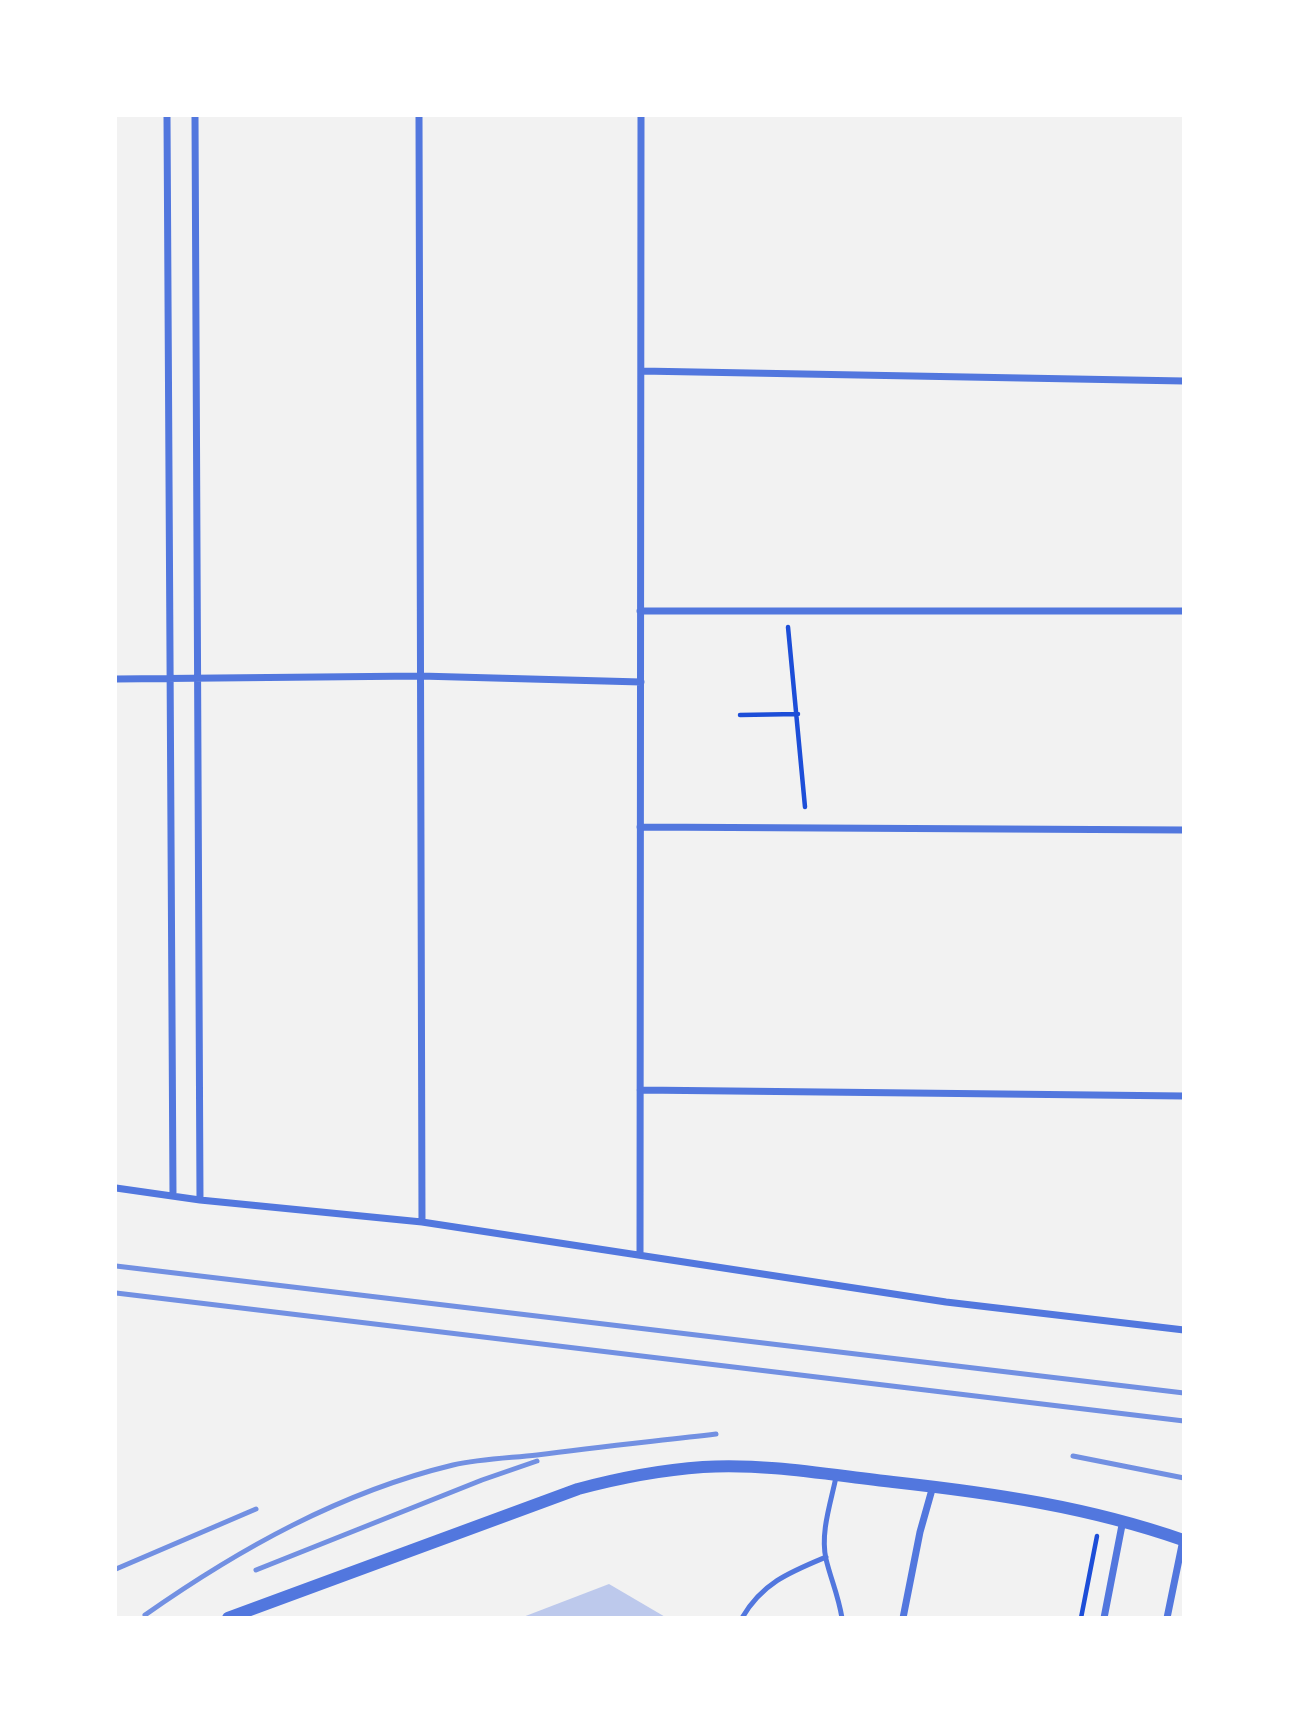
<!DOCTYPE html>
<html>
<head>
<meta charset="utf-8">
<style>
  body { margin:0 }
  #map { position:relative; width:1299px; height:1733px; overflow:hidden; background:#f2f2f2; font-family:"Crimson Pro",serif }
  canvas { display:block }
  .frame { position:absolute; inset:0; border:117px solid #fff; pointer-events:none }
</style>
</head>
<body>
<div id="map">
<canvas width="1299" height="1733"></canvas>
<div class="frame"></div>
</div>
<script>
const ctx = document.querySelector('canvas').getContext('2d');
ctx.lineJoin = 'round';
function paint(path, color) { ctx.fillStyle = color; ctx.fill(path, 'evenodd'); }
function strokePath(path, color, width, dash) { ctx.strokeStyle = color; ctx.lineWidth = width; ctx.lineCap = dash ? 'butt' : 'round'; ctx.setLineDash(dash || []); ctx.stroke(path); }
paint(new Path2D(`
  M609 1584 667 1618H523V1617Z`), '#bdc9ec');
strokePath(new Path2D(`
  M788 627 805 807
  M740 715 798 714
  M1081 1618 1097 1536`), '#1d4ed8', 4.5);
strokePath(new Path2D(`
  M836 1477C831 1502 820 1533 826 1559 831 1580 838 1594 842 1618
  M742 1618C762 1583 790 1572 826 1557`), '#5277de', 5);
strokePath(new Path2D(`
  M167 116 173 1195
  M195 116 200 1200
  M419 116 422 1222
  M641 371 1184 381
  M640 611H1184
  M116 679 420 676 641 682
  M640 827 1184 830
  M640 1090 1184 1096
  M116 1188 200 1200 422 1222 946 1302 1184 1330
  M640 1254 641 116
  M903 1618 920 1532 933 1486
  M1104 1618 1123 1520
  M1167 1618 1183 1540`), '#5277de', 7);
strokePath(new Path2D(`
  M228 1618 578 1489C619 1478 661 1470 703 1467 766 1463 830 1475 893 1482 992 1493 1089 1507 1183 1540`), '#5277de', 12);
strokePath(new Path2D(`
  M116 1266 1184 1393
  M116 1293 1184 1421
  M1073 1456 1184 1478
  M116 1569 256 1509
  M256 1570 482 1480 537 1461
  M145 1615C239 1549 341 1492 453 1465 480 1459 510 1458 537 1455 597 1447 657 1441 716 1434`), '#7290e2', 5);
</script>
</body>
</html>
